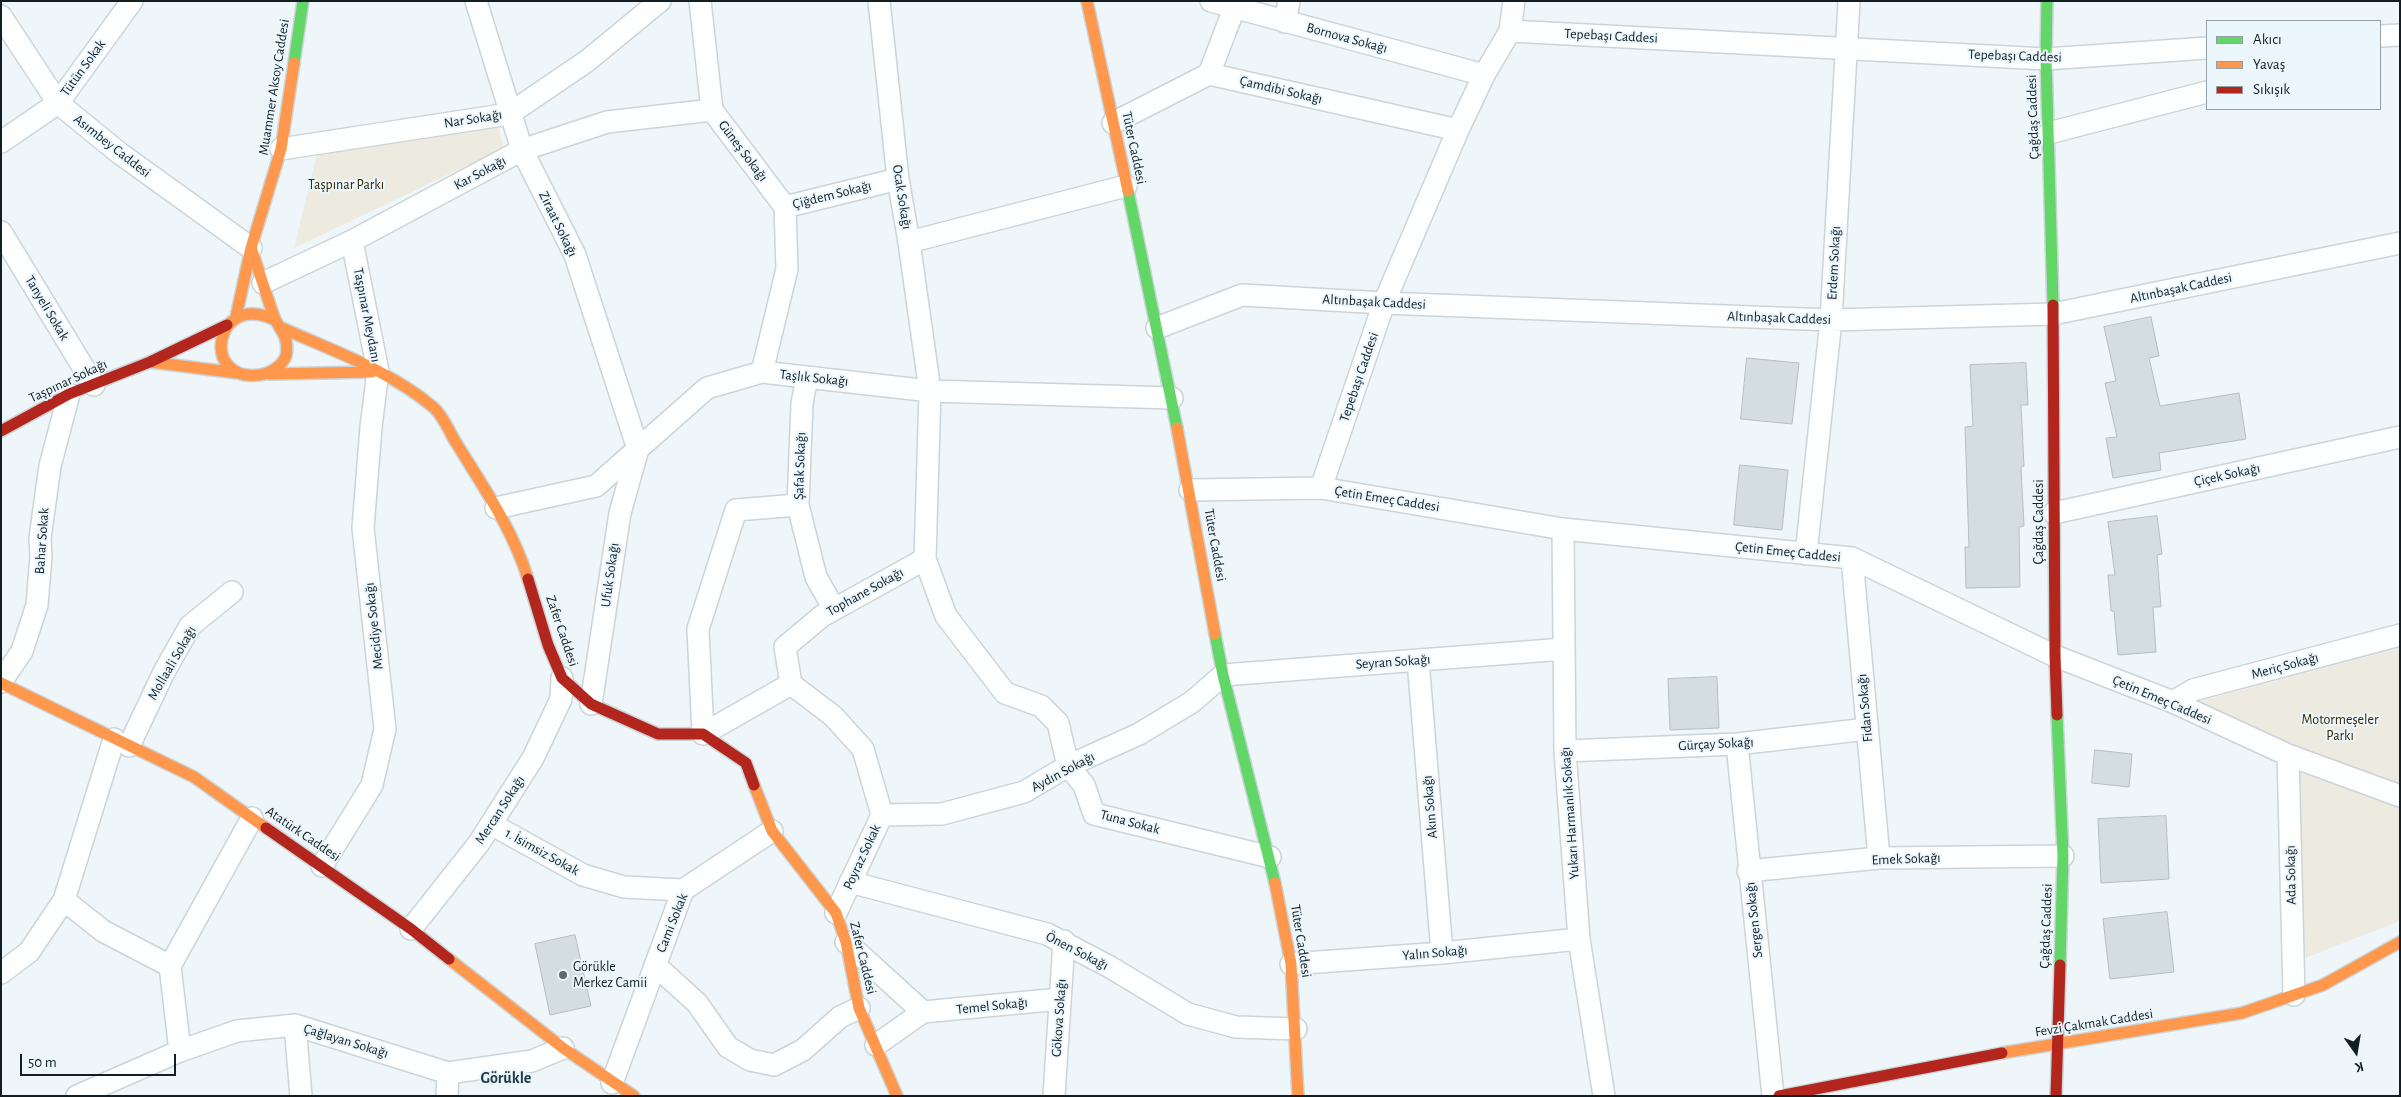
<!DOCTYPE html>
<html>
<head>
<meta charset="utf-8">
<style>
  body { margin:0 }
  #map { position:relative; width:2401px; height:1097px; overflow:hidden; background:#eff6f9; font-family:"Alegreya Sans",sans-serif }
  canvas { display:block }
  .frame { position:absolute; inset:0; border:2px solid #131e23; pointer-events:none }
  .legend { position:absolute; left:2206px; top:20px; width:175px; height:90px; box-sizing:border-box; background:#ebf7fd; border:1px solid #95a0a6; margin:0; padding:6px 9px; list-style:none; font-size:15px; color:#131e23 }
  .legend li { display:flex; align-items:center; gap:10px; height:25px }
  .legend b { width:25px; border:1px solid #95a0a6 }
  .north { position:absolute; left:2331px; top:1027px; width:50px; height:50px; -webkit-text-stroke:4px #ebf7fd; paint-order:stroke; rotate:167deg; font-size:14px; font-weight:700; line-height:20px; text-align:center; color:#131e23 }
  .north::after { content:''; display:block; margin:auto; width:18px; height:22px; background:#131e23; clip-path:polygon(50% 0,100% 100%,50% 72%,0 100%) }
  .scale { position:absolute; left:20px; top:1054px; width:156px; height:22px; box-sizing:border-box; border:2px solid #131e23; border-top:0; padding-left:6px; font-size:15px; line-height:18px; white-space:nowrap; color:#131e23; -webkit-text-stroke:4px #ebf7fd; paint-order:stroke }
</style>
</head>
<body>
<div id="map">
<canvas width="2401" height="1097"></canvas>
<div class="frame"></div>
<ul class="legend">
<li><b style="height:6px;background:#63d668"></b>Akıcı</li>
<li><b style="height:6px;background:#ff974d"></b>Yavaş</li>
<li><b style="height:6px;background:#b3261e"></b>Sıkışık</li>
</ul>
<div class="north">K</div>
<div class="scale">50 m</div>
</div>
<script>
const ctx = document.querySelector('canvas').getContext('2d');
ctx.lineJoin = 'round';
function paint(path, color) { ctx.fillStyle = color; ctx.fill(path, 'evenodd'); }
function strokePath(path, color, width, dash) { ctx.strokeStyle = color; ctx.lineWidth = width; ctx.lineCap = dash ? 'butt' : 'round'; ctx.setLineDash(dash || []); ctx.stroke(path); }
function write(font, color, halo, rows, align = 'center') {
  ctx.font = font + ' "Alegreya Sans",sans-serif'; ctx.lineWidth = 4; ctx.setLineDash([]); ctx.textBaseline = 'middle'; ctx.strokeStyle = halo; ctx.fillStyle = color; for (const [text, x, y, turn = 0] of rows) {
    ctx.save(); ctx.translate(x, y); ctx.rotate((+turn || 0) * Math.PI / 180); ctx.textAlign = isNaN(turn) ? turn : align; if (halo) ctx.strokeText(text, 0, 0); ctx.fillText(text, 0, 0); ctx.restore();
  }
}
paint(new Path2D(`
  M497 123 504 148 294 248 317 154Z
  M2400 648V921L2305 958 2288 756 2189 704Z`), '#edeae0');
const building = new Path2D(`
  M2151 317 2159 356 2149 358 2160 406 2239 393 2246 439 2159 453 2161 470 2113 478 2106 438 2117 437 2105 383 2116 381 2104 327Z
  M1747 358 1799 363 1792 424 1741 419Z
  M2026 363 2028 405H2021L2024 466 2021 467 2024 526 2019 527 2020 587 1966 588 1965 547H1969L1965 427 1973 426 1970 365Z
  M1740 465 1788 470 1782 530 1734 525Z
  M2157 516 2162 554 2157 555 2161 607H2153L2156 652 2118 655 2114 611H2111L2108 575H2115L2108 522Z
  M1717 677 1719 728 1670 730 1668 679Z
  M2095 750 2132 754 2129 787 2092 783Z
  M2166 816 2169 879 2101 883 2098 819Z
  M2167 912 2174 972 2110 979 2103 919Z
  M575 935 591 1006 550 1015 535 944Z`);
paint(building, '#d4dde1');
strokePath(building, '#b5bdc1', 1);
const street = new Path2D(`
  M476 1 522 150 575 255 638 449 620 513 591 704
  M700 1 712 110 785 207
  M1211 1 1484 75
  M1 16 58 103 118 152 251 248
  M1285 22 1289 1
  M1510 31 1514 1
  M2380 36 2400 35
  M1209 74 1234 9
  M1113 123 1209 74 1458 130
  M2049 133 2207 92
  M1 142 58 103 132 1
  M281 149 509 114 587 61 660 1
  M1 232 94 385
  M909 242 1126 186
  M263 283 352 241 522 150 607 122 712 110
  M1157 328 1242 295 1384 303 1831 320 2053 314 2400 243
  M762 372 787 269 785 207 898 179
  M807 378 802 403 798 505 816 577 834 609
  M1321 488 1384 303 1458 130 1484 75 1510 31 2046 59 2207 48
  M1190 490 1321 488 1563 529 1852 558 2055 656 2173 702 2288 755 2400 796
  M798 505 736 510 698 629 703 734 791 684 785 647 822 616 925 559 930 391 909 242 898 179 879 1
  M496 508 596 486 707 388 762 372 930 391 1172 398
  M2054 513 2400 437
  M1563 529 1565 751 1579 939 1604 1096
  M1806 554 1831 320 1849 1
  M1852 558 1879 858
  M925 559 946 616 1005 693 1041 706 1058 723 1068 766 1084 785 1094 814 1270 857
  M1418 660 1442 953
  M1 682 22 651 37 605 41 556 40 538 50 466 69 394
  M791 684 833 716 863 749 882 815 836 913
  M2173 702 2193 690 2400 635
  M1737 744 1773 1096
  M129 746 164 672 190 626 232 592
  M1565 751 1737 744 1867 729
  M2288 755 2294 995
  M882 815 942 814 1024 792 1068 766 1139 734 1192 702 1223 675 1564 649
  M491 824 583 875 624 887 683 890
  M322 866 372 785 385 729 363 528 371 427 378 371 352 241
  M1748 871 1879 858 2063 856
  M850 882 1047 934 1110 967 1188 1014 1236 1027 1296 1029
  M64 900 103 931 170 966 180 1051
  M411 929 479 843 533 758 561 699 562 678
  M846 942 923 1012
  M1291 964 1442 953 1579 939
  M655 965 697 1003 728 1047 750 1060 774 1065 803 1050 840 1017 859 1008
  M170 966 252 818
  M1 973 29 952 64 900 114 739
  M295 1025 301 1096
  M876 1045 923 1012 1060 999
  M612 1083 683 890 772 831
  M77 1096 180 1051 237 1031 295 1025 448 1073 532 1061 563 1048
  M447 1096 448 1073
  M1054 1096 1064 941`);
const fast = new Path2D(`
  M2047 1 2046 59 2053 305
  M294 63 303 1
  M1128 191 1177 428
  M1215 634 1223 675 1275 883
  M2057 715 2063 856 2060 965`);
const slow = new Path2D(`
  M1087 1 1128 191
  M251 248C259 271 266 294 274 317 277 325 285 333 286 341 287 345 287 353 286 356 282 366 270 374 259 375 199 382 215 290 275 320
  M236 317 251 248 281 149 294 63
  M282 328C333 351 389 370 433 407 442 414 449 431 455 441 482 485 513 529 528 579
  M150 362 237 373
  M270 374 372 372
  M1177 428 1215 634
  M1 683 194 777 266 828
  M754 785 772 831 836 913 846 942 859 1008 897 1096
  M1275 883 1291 964 1298 1096
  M449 959 563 1048 634 1096
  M2002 1053 2242 1013 2323 985 2400 942`);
const jam = new Path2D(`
  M2053 305 2055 656 2057 715
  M1 431 69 394 150 362 227 325
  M528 579 548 645 562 678 591 704 658 734H703L746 763 754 785
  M266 828 411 929 449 959
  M1779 1096 2002 1053
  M2056 1096 2060 965`);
strokePath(street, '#cbd4d8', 24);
strokePath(fast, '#cbd4d8', 14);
strokePath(slow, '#cbd4d8', 14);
strokePath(jam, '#cbd4d8', 14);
strokePath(street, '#fdfefe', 21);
strokePath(fast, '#63d668', 11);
strokePath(slow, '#ff974d', 11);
strokePath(jam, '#b3261e', 11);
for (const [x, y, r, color] of [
  [563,975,5,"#606a6e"]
]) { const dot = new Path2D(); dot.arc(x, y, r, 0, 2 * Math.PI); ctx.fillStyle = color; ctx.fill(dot); strokePath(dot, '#ebf7fd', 2); }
write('14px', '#131e23', '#ebf7fd', [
  ["Tepebaşı Caddesi",1611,36,3],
  ["Bornova Sokağı",1347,38,15],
  ["Tepebaşı Caddesi",2015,56,2],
  ["Tütün Sokak",83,68,-54],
  ["Muammer Aksoy Caddesi",274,87,-81],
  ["Çamdibi Sokağı",1281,90,13],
  ["Çağdaş Caddesi",2033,117,-92],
  ["Nar Sokağı",473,119,-9],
  ["Asımbey Caddesi",112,146,38],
  ["Tüter Caddesi",1134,148,78],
  ["Güneş Sokağı",743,151,53],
  ["Kar Sokağı",480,173,-28],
  ["Çiğdem Sokağı",832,195,-14],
  ["Ocak Sokağı",902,197,81],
  ["Ziraat Sokağı",558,224,64],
  ["Erdem Sokağı",1834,263,-87],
  ["Altınbaşak Caddesi",2181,288,-12],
  ["Altınbaşak Caddesi",1374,302,3],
  ["Tanyeli Sokak",47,308,59],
  ["Taşpınar Meydanı",367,315,79],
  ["Altınbaşak Caddesi",1779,318,2],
  ["Tepebaşı Caddesi",1359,377,-71],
  ["Taşlık Sokağı",814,378,6],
  ["Taşpınar Sokağı",68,381,-25],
  ["Şafak Sokağı",800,466,-88],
  ["Çiçek Sokağı",2227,475,-12],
  ["Çetin Emeç Caddesi",1387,499,9],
  ["Çağdaş Caddesi",2039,522,-90],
  ["Bahar Sokak",42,541,-86],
  ["Tüter Caddesi",1215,545,80],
  ["Çetin Emeç Caddesi",1788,552,6],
  ["Ufuk Sokağı",610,575,-82],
  ["Tophane Sokağı",865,592,-29],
  ["Mecidiye Sokağı",374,626,-96],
  ["Zafer Caddesi",562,631,71],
  ["Seyran Sokağı",1393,662,-4],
  ["Mollaali Sokağı",172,663,-60],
  ["Meriç Sokağı",2285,666,-15],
  ["Çetin Emeç Caddesi",2162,700,23],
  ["Fidan Sokağı",1865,708,-95],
  ["Gürçay Sokağı",1716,744,-3],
  ["Aydın Sokağı",1063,772,-28],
  ["Akın Sokağı",1430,807,-95],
  ["Mercan Sokağı",500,810,-57],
  ["Yukarı Harmanlık Sokağı",1570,813,-94],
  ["Tuna Sokak",1130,822,15],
  ["Atatürk Caddesi",303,834,34],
  ["1. İsimsiz Sokak",542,852,29],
  ["Poyraz Sokak",862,857,-65],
  ["Emek Sokağı",1906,859,-2],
  ["Ada Sokağı",2291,875,-91],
  ["Sergen Sokağı",1754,920,-96],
  ["Cami Sokak",672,923,-68],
  ["Çağdaş Caddesi",2046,926,-88],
  ["Tüter Caddesi",1301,941,81],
  ["Önen Sokağı",1077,951,27],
  ["Yalın Sokağı",1435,953,-5],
  ["Zafer Caddesi",863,958,76],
  ["Temel Sokağı",992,1006,-6],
  ["Gökova Sokağı",1059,1018,-86],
  ["Fevzi Çakmak Caddesi",2094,1023,-9],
  ["Çağlayan Sokağı",346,1041,17]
]);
write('14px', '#372801', '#ebf7fd', [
  ["Taşpınar Parkı",346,185],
  ["Motormeşeler",2340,720],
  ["Parkı",2340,736]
]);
write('14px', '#131e23', '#ebf7fd', [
  ["Görükle",573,967],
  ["Merkez Camii",573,983]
], 'left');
write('bold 16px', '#233d48', '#ebf7fd', [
  ["Görükle",506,1078]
]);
</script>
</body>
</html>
